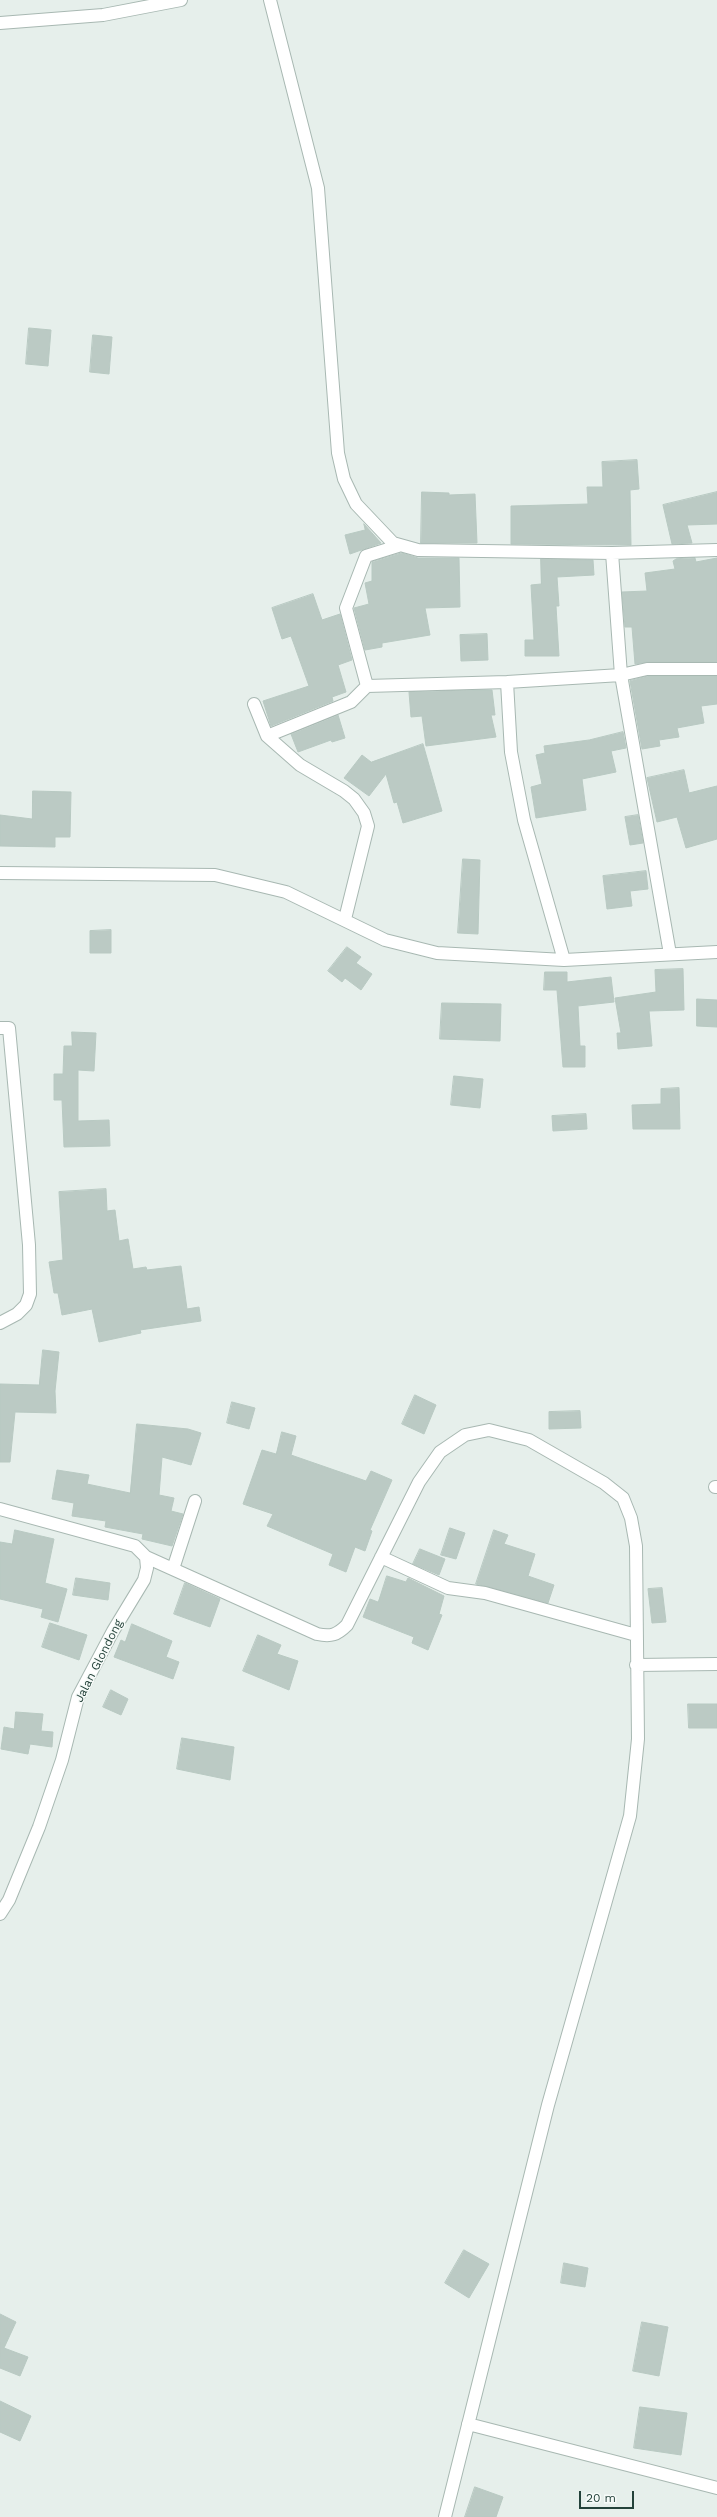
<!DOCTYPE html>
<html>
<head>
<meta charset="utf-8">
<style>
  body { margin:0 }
  #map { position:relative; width:717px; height:2517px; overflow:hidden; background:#e6efeb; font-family:"Work Sans",sans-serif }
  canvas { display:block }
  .scale { position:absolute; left:579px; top:2491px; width:55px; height:18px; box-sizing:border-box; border:2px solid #24423a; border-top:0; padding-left:5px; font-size:12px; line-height:14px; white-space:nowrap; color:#24423a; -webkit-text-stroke:3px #f7fbf9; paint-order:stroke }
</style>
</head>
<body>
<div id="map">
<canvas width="717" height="2517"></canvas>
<div class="scale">20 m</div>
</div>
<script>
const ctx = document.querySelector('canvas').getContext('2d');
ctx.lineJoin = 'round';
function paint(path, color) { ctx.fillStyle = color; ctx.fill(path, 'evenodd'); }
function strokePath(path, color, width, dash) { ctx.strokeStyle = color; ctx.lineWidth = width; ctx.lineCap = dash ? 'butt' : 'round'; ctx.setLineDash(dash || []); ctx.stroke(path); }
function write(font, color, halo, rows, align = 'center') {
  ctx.font = font + ' "Work Sans",sans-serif'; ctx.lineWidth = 3; ctx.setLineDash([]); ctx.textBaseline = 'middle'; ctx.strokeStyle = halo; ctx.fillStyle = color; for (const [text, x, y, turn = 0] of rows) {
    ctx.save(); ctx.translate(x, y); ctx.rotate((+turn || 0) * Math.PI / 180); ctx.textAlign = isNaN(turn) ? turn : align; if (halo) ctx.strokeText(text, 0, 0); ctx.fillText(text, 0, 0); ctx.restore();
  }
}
const building = new Path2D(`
  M29 328 51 330 48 366 26 364Z
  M93 335 112 337 109 374 90 372Z
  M637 460 639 489 630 490 631 545 511 544V506L588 504 587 487H603L602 462Z
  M422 492 449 493V495L475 494 477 543H421Z
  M717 492V524L687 525 692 543 672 544 663 505Z
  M364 524 381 543 350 554 345 535 365 530Z
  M402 553 418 558H459L460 607 425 608 430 635 382 643V647L365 650 354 608 369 604 365 583 372 581V562Z
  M695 558 696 562 717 558V662H647L635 664 632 627H625L622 592 647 591 645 573 675 569 673 561 676 559Z
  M541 559 593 560 594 575 557 577 559 606H556L559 656H525V640H534L531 585 541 584Z
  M313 594 322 620 340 614 352 660 338 665 346 692 332 697 333 701 271 726 263 701 309 686 291 636 282 639 272 608Z
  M487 634 488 660 461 661 460 635Z
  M648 676H717V704L701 706 704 723 677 728 679 737 659 740 660 746 642 749 630 681Z
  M472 690H492L495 715H491L496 737 426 746 422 716 411 717 409 692Z
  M338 715 345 738 332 742 331 740 298 752 291 734Z
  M623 732 626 748 611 751 616 772 582 779 586 810 536 818 531 787 542 784 536 755 545 753 544 746 589 740Z
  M423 744 442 811 403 823 397 802 394 803 386 774 369 796 344 778 362 755 371 762Z
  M684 770 689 793 717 786V839L686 848 677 817 657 822 647 778Z
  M33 791 71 792 70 837H55V847L0 846V815L32 819Z
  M638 815 643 843 630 845 625 817Z
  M463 859 480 860 478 934 458 933Z
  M646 871 648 889 630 891 632 906 607 909 603 876Z
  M111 930V953H90V931Z
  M347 947 361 957 356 963 372 974 361 990 345 978 342 982 328 971Z
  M683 969 684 1010 649 1011 652 1046 618 1049 617 1033H621L615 998 656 992 655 970Z
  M545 972H567V982L611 977 614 1002 578 1006 580 1046H585V1067H563L557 990H544Z
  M697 999 717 1000V1027L697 1026Z
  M442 1003 501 1004 500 1041 440 1039Z
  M72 1032 96 1033 94 1071 78 1070V1121L109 1120 110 1146 64 1147 62 1100H54V1074H63L64 1046H72Z
  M454 1076 483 1079 480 1108 451 1105Z
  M679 1088 680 1129H633L632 1105 661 1104V1089Z
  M586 1114 587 1129 553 1131 552 1116Z
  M106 1189 107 1211 115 1210 119 1241 128 1239 133 1269 146 1267 147 1270 181 1266 187 1309 199 1307 201 1321 140 1330 141 1333 99 1342 92 1309 62 1315 58 1293H54L49 1262 63 1260 59 1192Z
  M43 1350 59 1352 55 1391 56 1413 15 1412 10 1462H0V1384L39 1385Z
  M415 1395 436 1405 424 1434 402 1424Z
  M232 1402 255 1408 249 1429 227 1423Z
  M580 1411 581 1428 549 1429V1412Z
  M137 1424 188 1429 201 1433 191 1465 162 1457 159 1495 174 1498 171 1511 183 1514 172 1546 142 1539 143 1534 105 1527 106 1521 72 1516 74 1503 52 1499 57 1470 89 1475 87 1484 130 1493Z
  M282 1432 296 1436 291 1455 366 1481 371 1471 392 1480 370 1530 372 1531 365 1551 355 1547 346 1572 329 1565 333 1554 267 1526 273 1514 243 1504 262 1450 276 1454Z
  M450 1528 465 1533 456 1559 441 1555Z
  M15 1530 54 1539 45 1583 67 1589 58 1622 41 1617 43 1609 0 1599V1542L12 1544Z
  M494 1530 508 1535 504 1544 535 1554 528 1576 554 1585 548 1603 476 1584Z
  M420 1549 445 1559 439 1575 413 1564Z
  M387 1576 406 1582 408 1578 444 1596 439 1614 442 1615 428 1650 412 1643 414 1637 363 1617 370 1599 378 1602Z
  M76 1578 110 1583 108 1600 73 1595Z
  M185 1583 220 1599 210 1627 174 1614Z
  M662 1588 666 1622 652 1623 648 1589Z
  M50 1623 87 1635 79 1660 42 1647Z
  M132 1624 172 1641 166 1657 179 1662 173 1679 114 1657 121 1640 125 1642Z
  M258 1635 281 1645 277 1654 298 1661 289 1690 243 1671Z
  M111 1690 128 1699 121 1715 103 1707Z
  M688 1704H717V1728H689Z
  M16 1712 43 1714 41 1731 53 1732 52 1747 30 1744 28 1754 1 1749 4 1727 14 1729Z
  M182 1738 234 1747 230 1780 177 1769Z
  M464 2250 489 2264 469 2298 445 2283Z
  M564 2263 588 2268 585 2287 561 2283Z
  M0 2314 16 2322 4 2348 28 2357 20 2376 0 2368Z
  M642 2322 668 2327 659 2376 633 2371Z
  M0 2401 31 2416 20 2441 0 2432Z
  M640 2407 687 2413 681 2455 634 2448Z
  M475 2487 503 2497 496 2517H465Z`);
paint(building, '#bbcac4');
strokePath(building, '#b8c9c2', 1);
const minor = new Path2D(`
  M270 0 318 188 338 453 344 479 356 504 393 543 418 550 612 553 717 550
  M0 23 103 15 181 0
  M612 553 621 675 670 954
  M507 682 511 752 524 820 564 960
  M367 686 346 608 366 556 398 546
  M254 704 267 736 300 765 344 791 354 799 364 813 368 826 345 919
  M267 736 351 702 367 686 507 682 621 675 647 669H717
  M0 873 215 875 286 892 385 940 437 953 564 960 717 952
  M0 1028H9L29 1245 30 1294 26 1305 17 1314 0 1323
  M715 1487H717
  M0 1509 135 1546 146 1557 147 1568 144 1580 113 1631 78 1697 62 1760 39 1827 9 1900 0 1914
  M146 1557 317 1634C331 1637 337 1635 347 1625L419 1482 440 1452 465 1435 489 1430 529 1440 604 1483 623 1498 631 1518 636 1546 638 1739 630 1816 548 2105 445 2517
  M381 1557 448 1588 485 1593 636 1635
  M173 1569 195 1501
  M636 1665 717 1664
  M468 2424 717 2488`);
strokePath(minor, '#a8b8b2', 14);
strokePath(minor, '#fff', 12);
write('12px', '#24423a', '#f7fbf9', [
  ["Jalan Glondong",99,1661,-63]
]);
</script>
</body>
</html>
